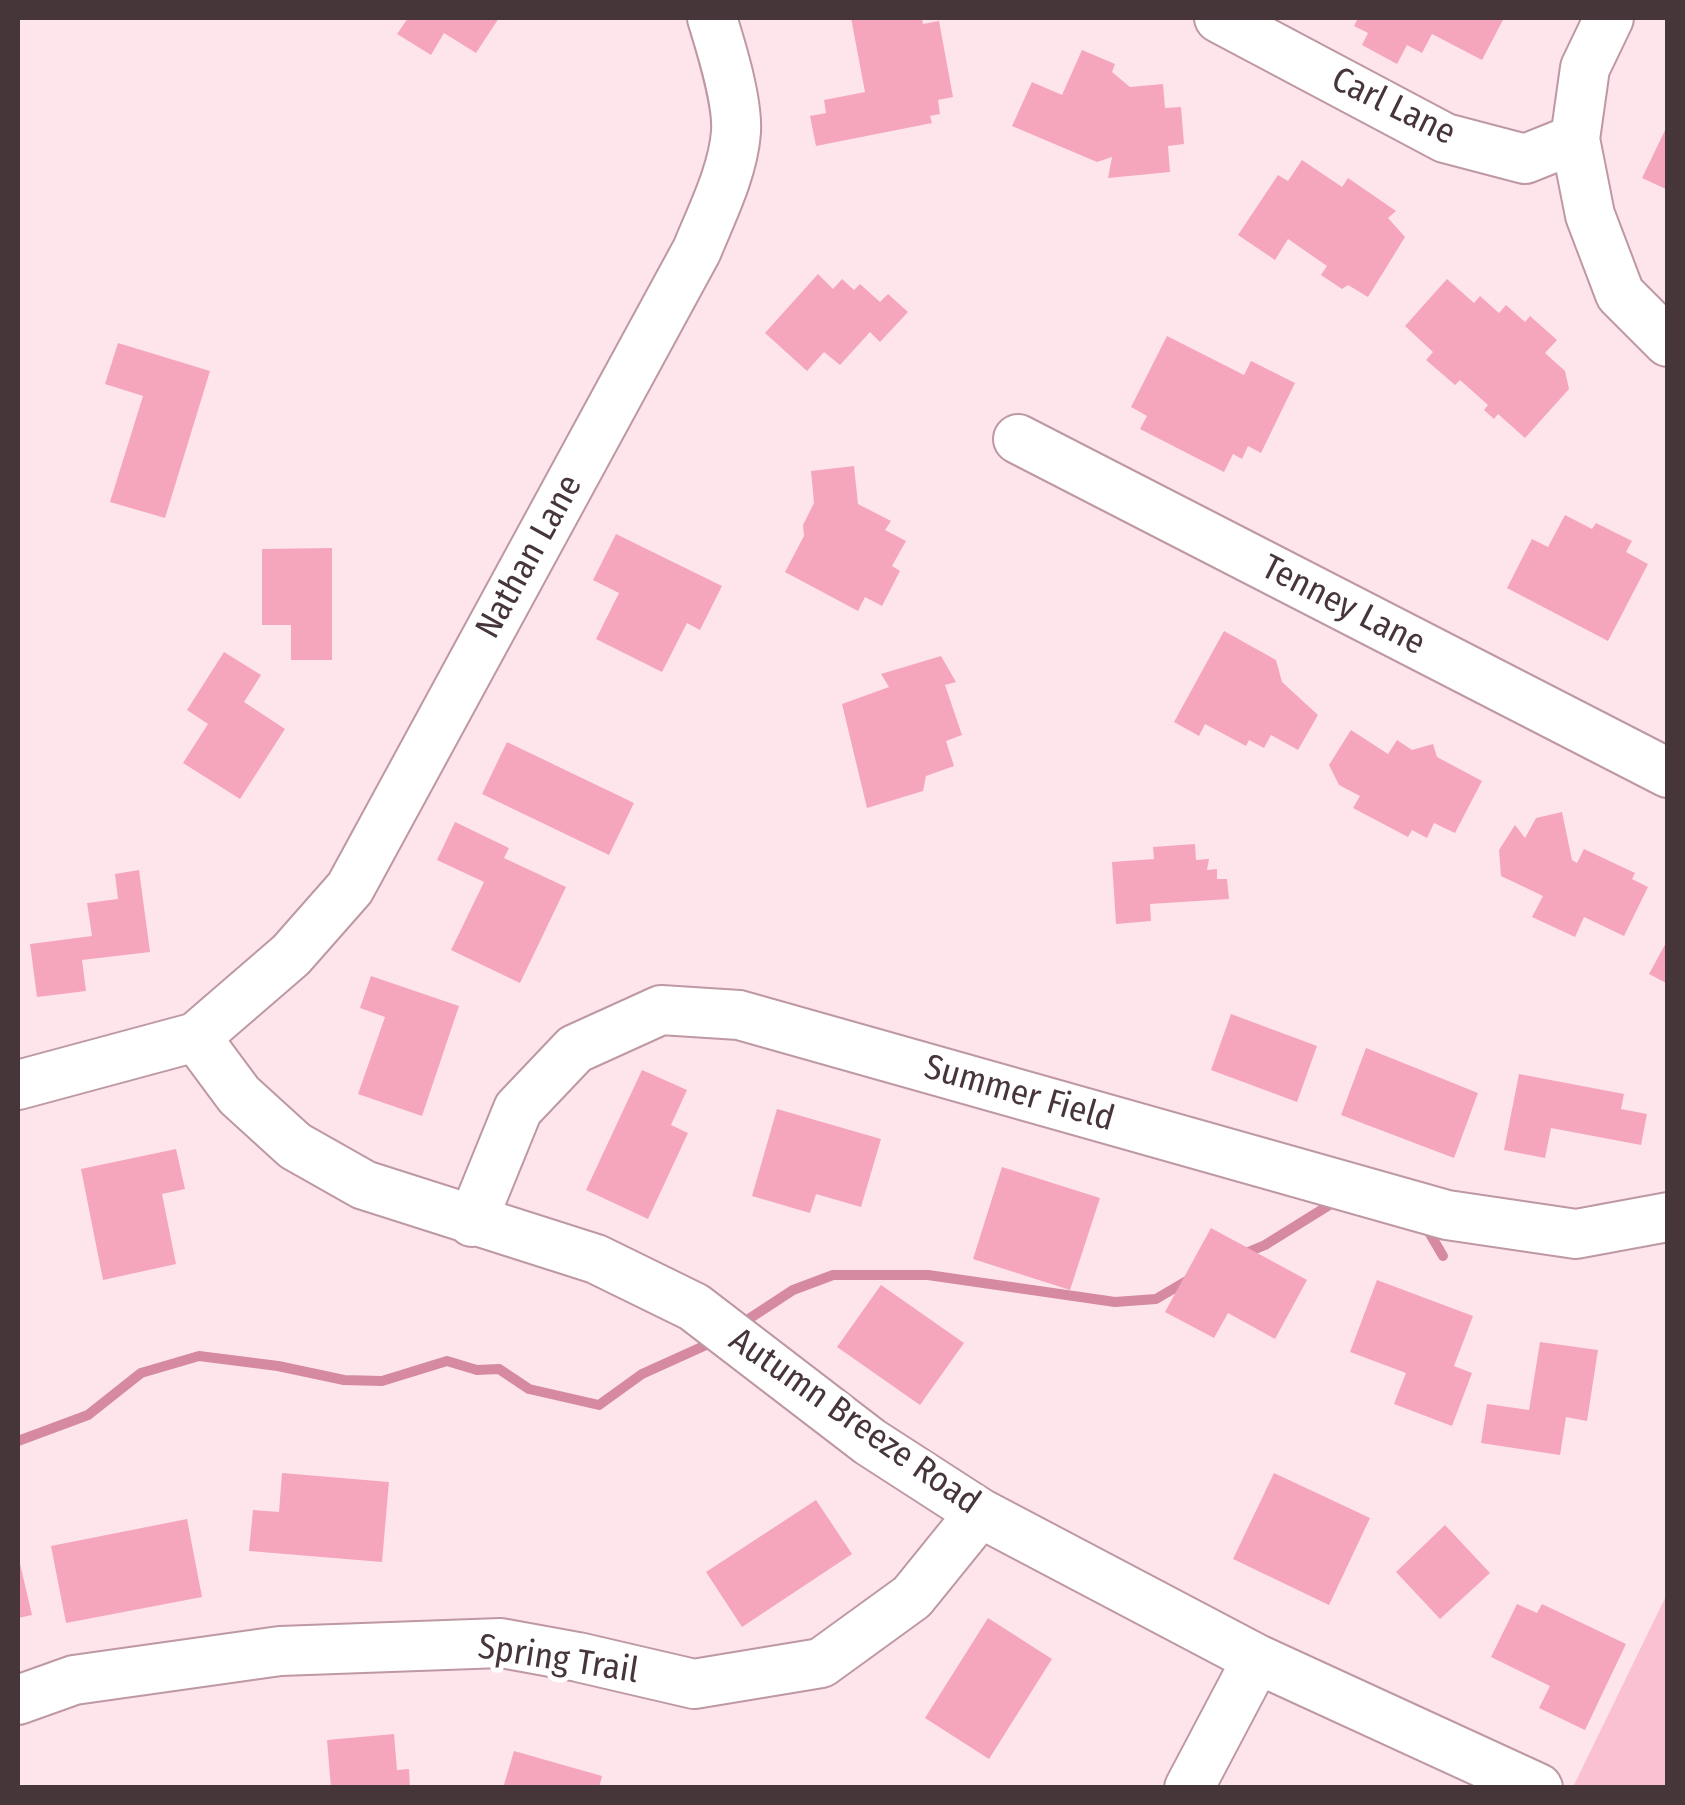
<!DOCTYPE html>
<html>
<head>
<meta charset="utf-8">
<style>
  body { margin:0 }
  #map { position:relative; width:1685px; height:1805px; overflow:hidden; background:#fee5ec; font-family:"Fira Sans Condensed",sans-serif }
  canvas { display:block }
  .frame { position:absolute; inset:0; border:20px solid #46363a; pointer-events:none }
</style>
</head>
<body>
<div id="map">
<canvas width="1685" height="1805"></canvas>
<div class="frame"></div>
</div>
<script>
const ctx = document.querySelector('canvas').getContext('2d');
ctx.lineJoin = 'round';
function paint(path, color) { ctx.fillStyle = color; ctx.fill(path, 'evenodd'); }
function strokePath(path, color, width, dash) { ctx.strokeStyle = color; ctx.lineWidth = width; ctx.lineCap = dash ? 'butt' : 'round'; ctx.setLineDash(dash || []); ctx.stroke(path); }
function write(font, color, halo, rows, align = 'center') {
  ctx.font = font + ' "Fira Sans Condensed",sans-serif'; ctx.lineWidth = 10; ctx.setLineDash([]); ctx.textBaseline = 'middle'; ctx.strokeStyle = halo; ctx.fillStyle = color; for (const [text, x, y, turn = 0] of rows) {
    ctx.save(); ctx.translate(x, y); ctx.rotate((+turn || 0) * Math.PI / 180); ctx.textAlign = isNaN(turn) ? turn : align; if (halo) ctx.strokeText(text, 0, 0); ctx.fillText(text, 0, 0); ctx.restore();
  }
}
paint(new Path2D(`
  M1667 1594V1787H1573Z`), '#f9c1d1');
strokePath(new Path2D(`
  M1426 1227 1443 1256
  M1241 1255 1265 1245 1339 1199
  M738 1326 793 1290 833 1275H928L1115 1302 1156 1299 1190 1279
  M18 1441 88 1415 141 1373 199 1356 278 1366 344 1380 382 1381 447 1361 477 1370 499 1369 529 1389 599 1405 642 1374 715 1341`), '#d68aa1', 10);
paint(new Path2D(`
  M408 18H499L476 53 444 33 431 55 397 34Z
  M851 18H922L923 24 939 21 953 97 938 100 940 114 930 116 932 123 816 146 810 116 826 113 824 100 865 92Z
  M1358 18H1504L1482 60 1432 34 1422 53 1407 45 1397 64 1362 45 1368 33 1354 26Z
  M1082 50 1115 64 1112 72 1130 87 1163 84 1165 108 1181 107 1184 144 1168 146 1170 172 1108 178 1112 157 1097 162 1012 126 1032 82 1062 95Z
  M1668 124V190L1642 178Z
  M1302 160 1342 187 1348 178 1396 211 1388 218 1405 237 1368 297 1348 285 1342 289 1321 275 1327 266 1288 239 1275 260 1238 235 1278 175 1288 181Z
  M818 274 833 289 842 279 854 290 860 284 880 302 888 294 908 312 880 342 870 332 840 365 824 352 807 371 765 333Z
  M1447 279 1474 303 1480 296 1499 313 1506 305 1525 322 1530 316 1557 340 1545 353 1565 371 1569 389 1525 438 1498 414 1494 419 1484 410 1488 405 1460 380 1455 385 1426 360 1433 352 1405 326Z
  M1167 336 1244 375 1251 361 1295 383 1261 453 1248 446 1242 459 1233 454 1224 472 1140 429 1147 416 1131 407Z
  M118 343 210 371 165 518 110 502 143 396 105 384Z
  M854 466 858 504 891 521 885 530 906 541 892 566 900 571 882 606 865 597 858 611 785 572 804 536 803 525 814 503 811 471Z
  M1565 515 1592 529 1596 523 1632 541 1626 552 1648 564 1608 641 1507 588 1532 539 1548 547Z
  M616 534 722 586 700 630 687 623 662 672 596 639 619 593 593 580Z
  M332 548V660H291V625H262V549Z
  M1224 631 1276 660 1282 682 1318 715 1298 750 1271 735 1264 748 1249 740 1246 746 1205 724 1199 736 1174 722Z
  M224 652 261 675 244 702 285 729 240 799 183 763 208 724 187 710Z
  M941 656 956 682 945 685 962 735 946 741 954 766 926 776 923 791 867 808 842 704 889 687 881 674Z
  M1351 730 1388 754 1397 740 1412 750 1433 744 1437 757 1482 781 1455 833 1434 823 1427 838 1412 830 1408 837 1353 808 1360 796 1339 785 1329 765Z
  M507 742 634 803 609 855 482 794Z
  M1562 812 1572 860 1577 863 1584 849 1635 873 1632 879 1648 887 1624 936 1584 917 1575 937 1532 917 1543 896 1501 876 1499 850 1515 825 1525 838 1536 818Z
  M455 822 509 848 504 858 566 887 520 983 451 950 484 882 437 860Z
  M1195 844 1196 860 1209 859 1207 870 1217 869V879H1227L1229 899 1150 904 1151 921 1116 924 1112 862 1154 859 1153 847Z
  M139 870 150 952 82 960 86 991 37 997 30 944 92 936 87 903 118 899 115 874Z
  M1668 939V984L1649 974Z
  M371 976 459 1006 422 1116 358 1094 385 1017 360 1008Z
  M1231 1014 1317 1046 1297 1102 1211 1070Z
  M1366 1048 1478 1093 1454 1158 1341 1115Z
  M642 1070 687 1090 671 1125 688 1133 648 1219 586 1190Z
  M1519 1074 1624 1094 1621 1109 1647 1114 1641 1145 1551 1128 1545 1158 1504 1150Z
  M777 1109 881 1139 861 1207 816 1194 810 1213 752 1196Z
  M176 1149 185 1189 162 1194 176 1264 103 1280 81 1169Z
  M1002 1167 1100 1198 1070 1290 973 1259Z
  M1211 1228 1307 1280 1275 1339 1228 1313 1214 1338 1165 1312Z
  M1377 1280 1473 1316 1454 1366 1472 1373 1452 1426 1394 1404 1406 1373 1350 1352Z
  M881 1285 964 1343 920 1405 837 1347Z
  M1540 1342 1598 1350 1587 1421 1566 1417 1560 1455 1481 1443 1487 1404 1529 1410Z
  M282 1473 389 1482 382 1562 249 1551 253 1510 279 1512Z
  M1274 1473 1370 1518 1329 1605 1233 1559Z
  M816 1500 852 1554 742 1627 706 1572Z
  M187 1519 202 1597 66 1623 51 1546Z
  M1445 1525 1490 1573 1440 1619 1396 1572Z
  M18 1555 32 1615 18 1618Z
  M1517 1604 1537 1613 1542 1604 1626 1644 1585 1730 1539 1708 1550 1686 1491 1657Z
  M988 1618 1052 1659 989 1759 925 1718Z
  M394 1734 397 1770 409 1769 410 1788H331L327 1740Z
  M514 1751 602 1776 599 1788H503Z`), '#f5a6bd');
const minor = new Path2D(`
  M1219 18 1445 138 1525 159 1575 139
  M1609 18 1585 68 1575 139 1590 215 1620 294 1668 342
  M1018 439 1668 773
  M196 1037 239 1095 295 1146 364 1185 596 1259 694 1307 870 1442 980 1513 1257 1659 1538 1788
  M18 1085 196 1037 291 955 350 888 697 250C712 213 733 172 736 132 738 101 721 47 712 18
  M472 1222 518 1109 575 1049 661 1010 739 1015 1447 1215 1576 1234 1668 1217
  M18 1700 74 1680 280 1651 501 1643 578 1657 694 1684 821 1663 912 1597 980 1513
  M1189 1788 1257 1659`);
strokePath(minor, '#be98a2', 52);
strokePath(minor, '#fff', 48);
write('35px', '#46363a', '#fff', [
  ["Carl Lane",1393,107,26],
  ["Nathan Lane",530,557,-61],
  ["Tenney Lane",1343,606,27],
  ["Summer Field",1019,1094,16],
  ["Autumn Breeze Road",854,1422,35],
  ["Spring Trail",558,1660,9]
]);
</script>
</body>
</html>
